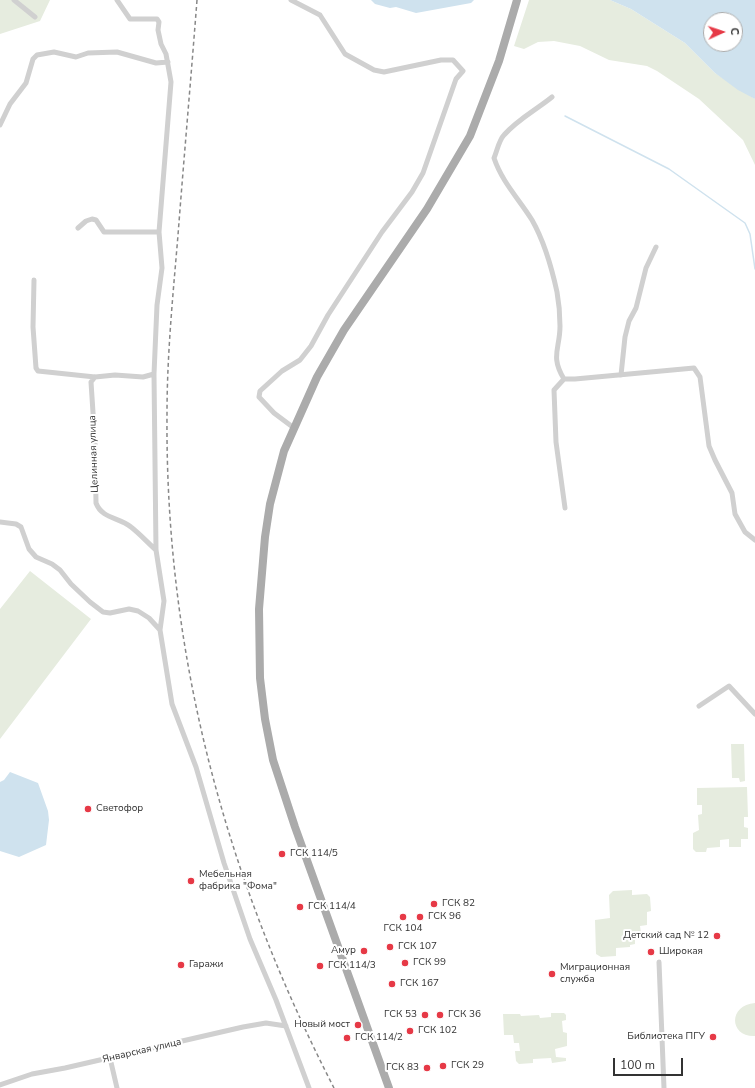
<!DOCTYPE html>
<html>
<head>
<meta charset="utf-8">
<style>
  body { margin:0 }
  #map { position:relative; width:755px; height:1088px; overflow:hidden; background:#fff; font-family:"Nunito Sans",sans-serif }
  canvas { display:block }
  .north { position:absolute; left:703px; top:12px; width:40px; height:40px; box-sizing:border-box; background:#fff; border:1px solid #adadad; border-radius:50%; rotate:87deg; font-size:11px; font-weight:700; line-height:16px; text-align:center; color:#333 }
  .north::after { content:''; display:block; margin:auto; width:14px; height:18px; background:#e63946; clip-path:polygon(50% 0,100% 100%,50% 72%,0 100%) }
  .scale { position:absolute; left:613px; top:1058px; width:70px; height:18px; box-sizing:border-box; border:2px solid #333; border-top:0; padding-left:5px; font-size:12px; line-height:14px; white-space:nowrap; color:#333; -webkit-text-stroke:3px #fff; paint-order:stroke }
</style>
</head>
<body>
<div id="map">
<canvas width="755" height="1088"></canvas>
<div class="north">С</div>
<div class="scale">100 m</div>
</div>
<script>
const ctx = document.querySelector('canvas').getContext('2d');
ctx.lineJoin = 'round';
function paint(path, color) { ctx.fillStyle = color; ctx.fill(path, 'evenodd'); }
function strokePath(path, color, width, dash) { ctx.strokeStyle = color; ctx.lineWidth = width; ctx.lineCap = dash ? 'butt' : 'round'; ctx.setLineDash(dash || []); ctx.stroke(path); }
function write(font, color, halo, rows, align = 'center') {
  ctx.font = font + ' "Nunito Sans",sans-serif'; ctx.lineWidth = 4; ctx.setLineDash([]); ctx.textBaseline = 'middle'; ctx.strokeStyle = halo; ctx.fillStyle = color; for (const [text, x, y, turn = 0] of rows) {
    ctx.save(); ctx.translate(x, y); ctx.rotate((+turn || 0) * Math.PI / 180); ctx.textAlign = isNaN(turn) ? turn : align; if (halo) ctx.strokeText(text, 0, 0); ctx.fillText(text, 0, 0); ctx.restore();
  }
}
paint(new Path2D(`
  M0 0H50L40 21 0 34Z
  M529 0H610L631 9 685 43 715 73 755 99V165L743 140 699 99 657 71 647 66 609 60 580 46 554 41 538 42 524 49 514 46Z
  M30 571 91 619 0 739V609Z
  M731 744H744L745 781 740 782 739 778H732Z
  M747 787 748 817H744V827L748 828V839H741V847H729V839L720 840V847L707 848 706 852H696L693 849V833L699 830 698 815 702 814V805H697V788Z
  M632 890V895L647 894 650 897 651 911 647 912V925L640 926 641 933H647V937L635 938V944L630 945V947L616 948V956L601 957 596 954 595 920 610 918 609 895 613 891Z
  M755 1003V1036C729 1037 728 1005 755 1003Z
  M551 1013H564L566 1015V1020L562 1021 563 1032 567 1033V1046L555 1049 556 1057 566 1058V1061L552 1063 551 1058 533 1059V1063L519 1064 516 1061 515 1051H520L519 1043H514L513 1035H504L503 1014H520L521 1016 539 1015 540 1018 551 1017Z`), '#e6ecdf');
paint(new Path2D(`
  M371 0H474L471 3 416 13 396 7 390 8 375 4Z
  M610 0H755V99L738 90 715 73 685 43 631 9ZM711 20H735V44H711Z
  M10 772 38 783 48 811 49 820 46 845 19 857 0 851V782L4 780Z`), '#cfe2ee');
strokePath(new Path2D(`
  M565 116 669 169 745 223 750 234 755 269`), '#cfe2ee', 1.5);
strokePath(new Path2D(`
  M14 0 35 17
  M117 0 130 19H157L159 22 158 30 161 44 166 54 171 82 159 232 162 268 157 305 154 374 156 550 164 601 160 630
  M291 0 320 15 345 54 374 70 384 72 441 60H453L463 71 456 79 423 173 412 192 382 232 328 315 311 346 300 360 282 371 260 391 259 397 274 413 294 428
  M552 97C536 110 518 119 504 135 499 140 497 151 494 158 502 182 519 199 532 220 544 241 552 269 557 292 559 303 560 315 560 326 560 349 550 356 564 379H575L694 368 700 377 709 446 715 460 732 493 735 514 745 532 755 540
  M0 125 10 104 26 83 33 59 37 55 54 52 76 57 88 53 117 52 156 63 168 62
  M78 228 86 221 92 219 96 220 104 232H159
  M34 280 33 327 36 368 38 371 95 377 115 375 143 377 154 374
  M621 375 625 337 629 321 636 308 646 268 656 247
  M95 377 91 382 95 443 96 503C102 519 119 517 131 527 140 534 148 543 156 550
  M564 379 554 390 556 442 565 508
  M0 522 16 524 21 527 29 549 36 557 52 564 60 570 71 584 90 602 103 612 110 613 129 609 138 611 149 618 160 630 172 704 196 767 224 863 250 939 276 1000 309 1088
  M699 706 729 686 755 714
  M659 962 664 1088
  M110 1058 117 1088
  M0 1085 32 1074 65 1068 243 1027 266 1023 286 1026`), '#d0d0d0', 5);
strokePath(new Path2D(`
  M389 1088 295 827 273 760 265 719 260 678 259 609 265 537 270 504 284 451 317 377 344 330 427 209 470 136 499 61 517 0`), '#ababab', 8);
strokePath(new Path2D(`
  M197 0C191 78 184 157 178 235 173 295 167 354 167 414 165 654 225 876 334 1088`), '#888', 1.5, [4, 3]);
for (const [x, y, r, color] of [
  [88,809,4,"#e63946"],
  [282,854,4,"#e63946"],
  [191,881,4,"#e63946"],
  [434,904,4,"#e63946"],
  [300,907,4,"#e63946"],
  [403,917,4,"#e63946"],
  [420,917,4,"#e63946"],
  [717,936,4,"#e63946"],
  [390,947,4,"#e63946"],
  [364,951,4,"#e63946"],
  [651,952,4,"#e63946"],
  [405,963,4,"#e63946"],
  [181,965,4,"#e63946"],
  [320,966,4,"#e63946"],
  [552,974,4,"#e63946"],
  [392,984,4,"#e63946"],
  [425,1015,4,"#e63946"],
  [440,1015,4,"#e63946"],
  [358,1025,4,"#e63946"],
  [410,1031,4,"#e63946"],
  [713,1037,4,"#e63946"],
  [347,1038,4,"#e63946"],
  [443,1066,4,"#e63946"],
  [427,1068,4,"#e63946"]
]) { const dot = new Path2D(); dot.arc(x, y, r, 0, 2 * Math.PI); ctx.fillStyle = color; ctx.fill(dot); strokePath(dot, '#fff', 1.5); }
write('10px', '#333', '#fff', [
  ["Целинная улица",94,454,-92],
  ["Январская улица",142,1051,-13]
]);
write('10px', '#333', '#fff', [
  ["Светофор",96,809],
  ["ГСК 114/5",290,854],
  ["Мебельная",199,875],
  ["фабрика \"Фома\"",199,887],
  ["ГСК 82",442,904],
  ["ГСК 114/4",308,907],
  ["ГСК 96",428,917],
  ["ГСК 104",403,929,"center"],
  ["Детский сад № 12",709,936,"right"],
  ["ГСК 107",398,947],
  ["Амур",356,951,"right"],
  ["Широкая",659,952],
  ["ГСК 99",413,963],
  ["Гаражи",189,965],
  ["ГСК 114/3",328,966],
  ["Миграционная",560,968],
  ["служба",560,980],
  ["ГСК 167",400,984],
  ["ГСК 53",417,1015,"right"],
  ["ГСК 36",448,1015],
  ["Новый мост",350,1025,"right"],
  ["ГСК 102",418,1031],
  ["Библиотека ПГУ",705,1037,"right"],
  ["ГСК 114/2",355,1038],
  ["ГСК 29",451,1066],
  ["ГСК 83",419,1068,"right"]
], 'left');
</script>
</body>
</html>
